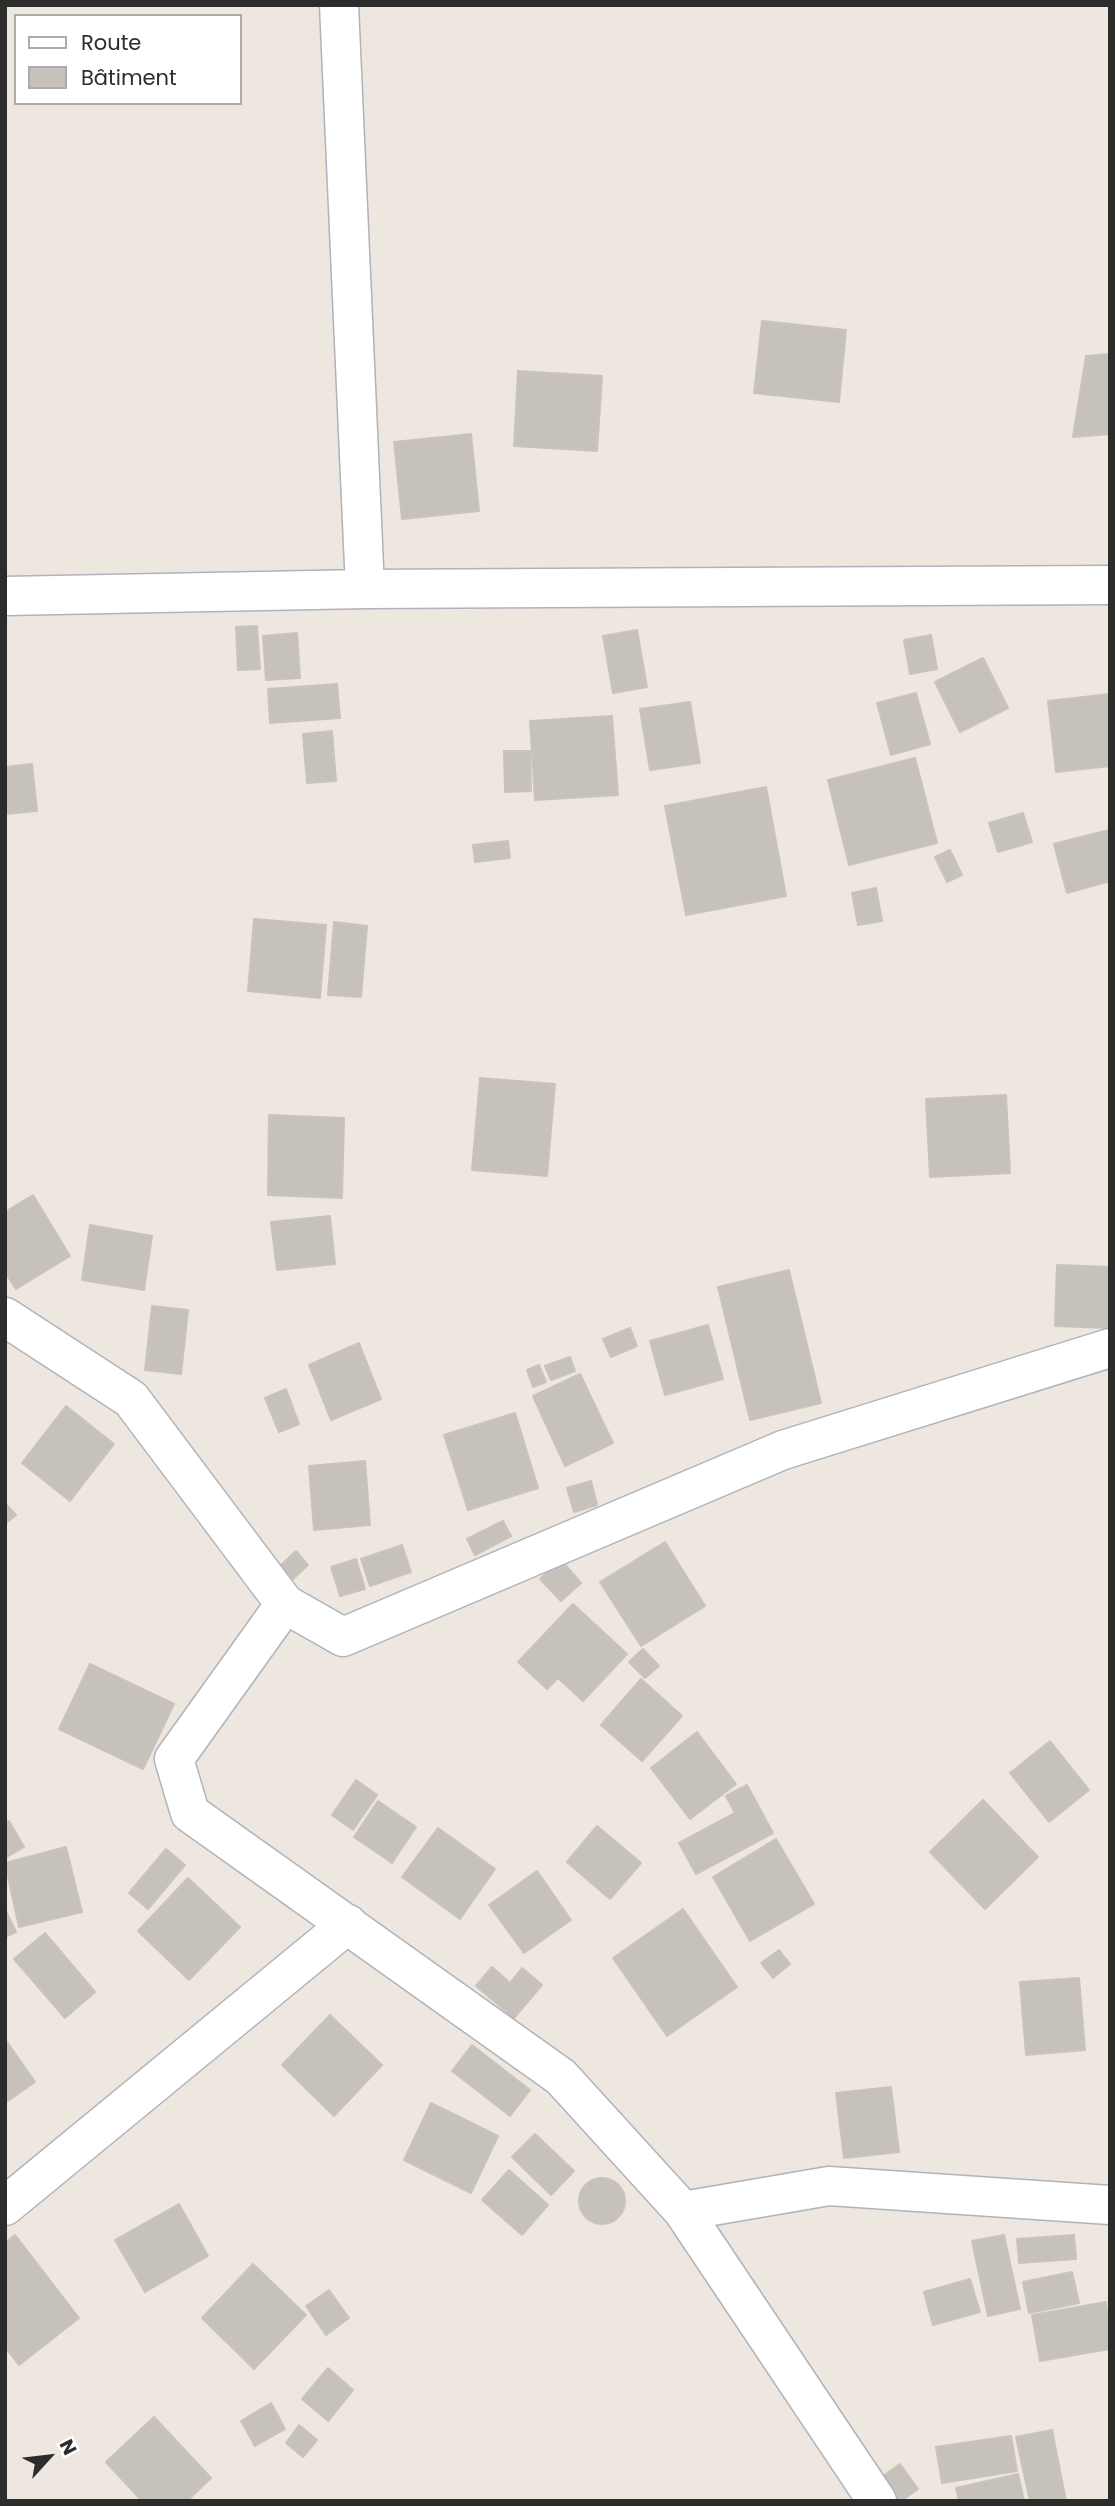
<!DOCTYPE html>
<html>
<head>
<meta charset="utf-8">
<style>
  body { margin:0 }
  #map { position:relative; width:1115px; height:2506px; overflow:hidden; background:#ede7e0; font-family:Poppins,sans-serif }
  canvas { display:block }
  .frame { position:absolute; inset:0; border:7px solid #2c2c2c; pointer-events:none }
  .legend { position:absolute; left:14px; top:14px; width:228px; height:91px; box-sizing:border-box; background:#fff; border:2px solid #ababab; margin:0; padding:9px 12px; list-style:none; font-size:21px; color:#2c2c2c }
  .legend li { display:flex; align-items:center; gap:14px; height:35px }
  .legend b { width:35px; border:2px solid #ababab }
  .north { position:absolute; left:14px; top:2422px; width:70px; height:70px; -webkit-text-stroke:5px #fff; paint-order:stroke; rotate:63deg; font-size:19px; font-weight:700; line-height:28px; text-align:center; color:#2c2c2c }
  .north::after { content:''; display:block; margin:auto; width:24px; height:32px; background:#2c2c2c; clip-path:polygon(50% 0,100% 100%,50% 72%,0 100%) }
</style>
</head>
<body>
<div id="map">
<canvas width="1115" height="2506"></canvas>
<div class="frame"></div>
<ul class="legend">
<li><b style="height:9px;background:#fff"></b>Route</li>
<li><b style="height:19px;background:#c6c1bb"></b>Bâtiment</li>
</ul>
<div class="north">N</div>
</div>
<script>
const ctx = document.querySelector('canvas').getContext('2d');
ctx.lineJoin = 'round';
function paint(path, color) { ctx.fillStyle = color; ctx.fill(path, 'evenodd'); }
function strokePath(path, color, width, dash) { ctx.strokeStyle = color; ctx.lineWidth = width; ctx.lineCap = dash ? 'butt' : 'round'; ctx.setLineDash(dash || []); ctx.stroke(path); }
const building = new Path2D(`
  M762 321 846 330 839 402 754 393Z
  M1110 354V434L1073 437 1086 356Z
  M518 371 602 376 597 451 514 446Z
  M471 434 479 511 402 519 394 442Z
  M257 626 260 669 238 670 236 627Z
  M637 630 647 687 613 693 603 636Z
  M297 633 300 678 266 680 263 636Z
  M931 635 937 669 910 674 904 640Z
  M983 658 1008 708 960 732 935 682Z
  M337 684 340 718 270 723 268 689Z
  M916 693 930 744 891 755 877 703Z
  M1110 694V766L1056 772 1048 701Z
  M690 702 700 763 650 770 640 709Z
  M612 716 618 795 535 800 530 721Z
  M332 731 336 781 307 783 303 734Z
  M504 751H530L531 791 505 792Z
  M915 758 937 843 849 865 828 780Z
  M32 764 37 811 5 814V767Z
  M766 787 786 896 686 915 665 806Z
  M1023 813 1032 842 998 852 989 823Z
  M1109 830 1110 881 1067 893 1054 844Z
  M508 841 510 858 475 862 473 845Z
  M950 850 962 875 947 882 935 857Z
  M876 888 882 921 858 925 852 893Z
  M254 919 326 925 320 998 248 991Z
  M334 922 367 926 361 997 328 995Z
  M480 1078 555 1084 547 1176 472 1170Z
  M1006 1095 1010 1173 930 1177 926 1099Z
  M269 1115 344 1118 342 1198 268 1195Z
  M33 1195 70 1256 16 1289 5 1272V1212Z
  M330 1216 335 1264 277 1270 271 1222Z
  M90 1225 152 1236 144 1290 82 1280Z
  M1057 1265 1110 1267V1328L1055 1326Z
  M789 1270 821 1403 750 1420 718 1287Z
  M152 1306 188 1310 181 1374 145 1370Z
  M708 1325 723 1379 665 1395 650 1341Z
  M630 1328 637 1346 611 1357 603 1339Z
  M359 1343 381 1399 331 1420 309 1365Z
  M570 1357 575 1371 551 1380 545 1366Z
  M539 1365 546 1382 533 1387 527 1370Z
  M580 1374 613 1443 565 1466 533 1396Z
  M286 1389 299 1424 279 1432 265 1398Z
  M66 1406 114 1444 70 1501 22 1463Z
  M515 1413 538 1488 468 1510 444 1435Z
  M365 1461 370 1525 314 1530 309 1466Z
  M591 1481 597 1505 574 1512 567 1488Z
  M5 1503 16 1515 5 1524Z
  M503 1521 511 1536 475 1555 467 1539Z
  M665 1542 705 1606 641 1646 600 1582Z
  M402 1545 411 1572 370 1586 361 1559Z
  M296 1551 308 1565 293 1579 281 1565Z
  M356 1559 365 1589 340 1596 331 1567Z
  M561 1560 581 1583 561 1601 540 1579Z
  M573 1604 627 1654 583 1701 558 1678 547 1689 518 1662Z
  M643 1649 659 1666 645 1678 629 1662Z
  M90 1664 174 1704 143 1769 59 1729Z
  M641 1679 682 1716 642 1761 601 1725Z
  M697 1732 736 1784 690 1819 651 1768Z
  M1050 1741 1089 1790 1049 1822 1010 1773Z
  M356 1780 377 1795 353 1830 332 1815Z
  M747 1785 773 1833 696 1874 679 1843 735 1813 726 1796Z
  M983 1800 1038 1857 985 1909 930 1852Z
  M378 1801 416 1827 392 1863 354 1837Z
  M9 1821 24 1847 5 1858V1823Z
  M597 1826 641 1863 610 1899 567 1862Z
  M438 1828 495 1869 460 1919 402 1877Z
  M776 1839 814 1904 750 1941 713 1877Z
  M66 1847 82 1912 19 1927 5 1863Z
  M166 1849 185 1865 148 1909 129 1893Z
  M537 1871 571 1920 524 1953 489 1905Z
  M188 1878 240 1927 189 1980 138 1931Z
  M5 1909 16 1932 5 1937Z
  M683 1909 737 1987 667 2036 613 1958Z
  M45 1933 95 1992 65 2018 14 1959Z
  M779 1950 790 1964 773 1978 761 1963Z
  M492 1967 510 1983 522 1968 542 1985 514 2018 476 1986Z
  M1079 1978 1085 2050 1026 2055 1020 1982Z
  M330 2015 382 2065 334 2116 282 2065Z
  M5 2039 35 2082 5 2103Z
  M472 2045 530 2090 510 2116 452 2071Z
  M891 2087 899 2152 844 2158 836 2093Z
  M431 2103 498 2136 471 2193 404 2160Z
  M535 2134 574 2171 551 2195 512 2157Z
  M509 2170 548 2205 522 2235 482 2200Z
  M579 2201a23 23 0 1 1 46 0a23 23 0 1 1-46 0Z
  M179 2204 208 2256 145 2292 115 2240Z
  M15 2235 79 2318 19 2365 5 2347V2243Z
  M1004 2235 1020 2309 988 2316 972 2241Z
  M1074 2235 1076 2259 1019 2263 1017 2239Z
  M253 2264 306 2315 254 2369 202 2318Z
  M1072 2272 1079 2303 1029 2313 1023 2282Z
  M970 2279 980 2312 933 2325 924 2292Z
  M329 2290 349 2318 326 2335 306 2306Z
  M1106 2302 1110 2349 1040 2361 1032 2315Z
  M328 2368 353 2390 328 2421 302 2399Z
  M271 2403 285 2429 255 2446 241 2421Z
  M154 2417 211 2478 187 2501H142L106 2462Z
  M299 2425 317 2440 303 2457 286 2443Z
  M1052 2430 1066 2501H1030L1016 2437Z
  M1011 2436 1017 2471 942 2483 936 2447Z
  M900 2464 918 2489 901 2501H894L879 2479Z
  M1018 2474 1024 2501H959L956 2488Z`);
paint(building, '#c6c1bb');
strokePath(building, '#c9c3b9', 2);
const minor = new Path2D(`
  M339 5 365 589
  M5 596 365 589 1110 585
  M5 1317 131 1399 285 1604 343 1637 783 1450 1110 1348
  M285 1604 174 1759 190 1813 561 2077 683 2211 877 2501
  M5 2206 348 1924
  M683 2211 829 2186 1110 2205`);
strokePath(minor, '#b0b2bc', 41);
strokePath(minor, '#fff', 38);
</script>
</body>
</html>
